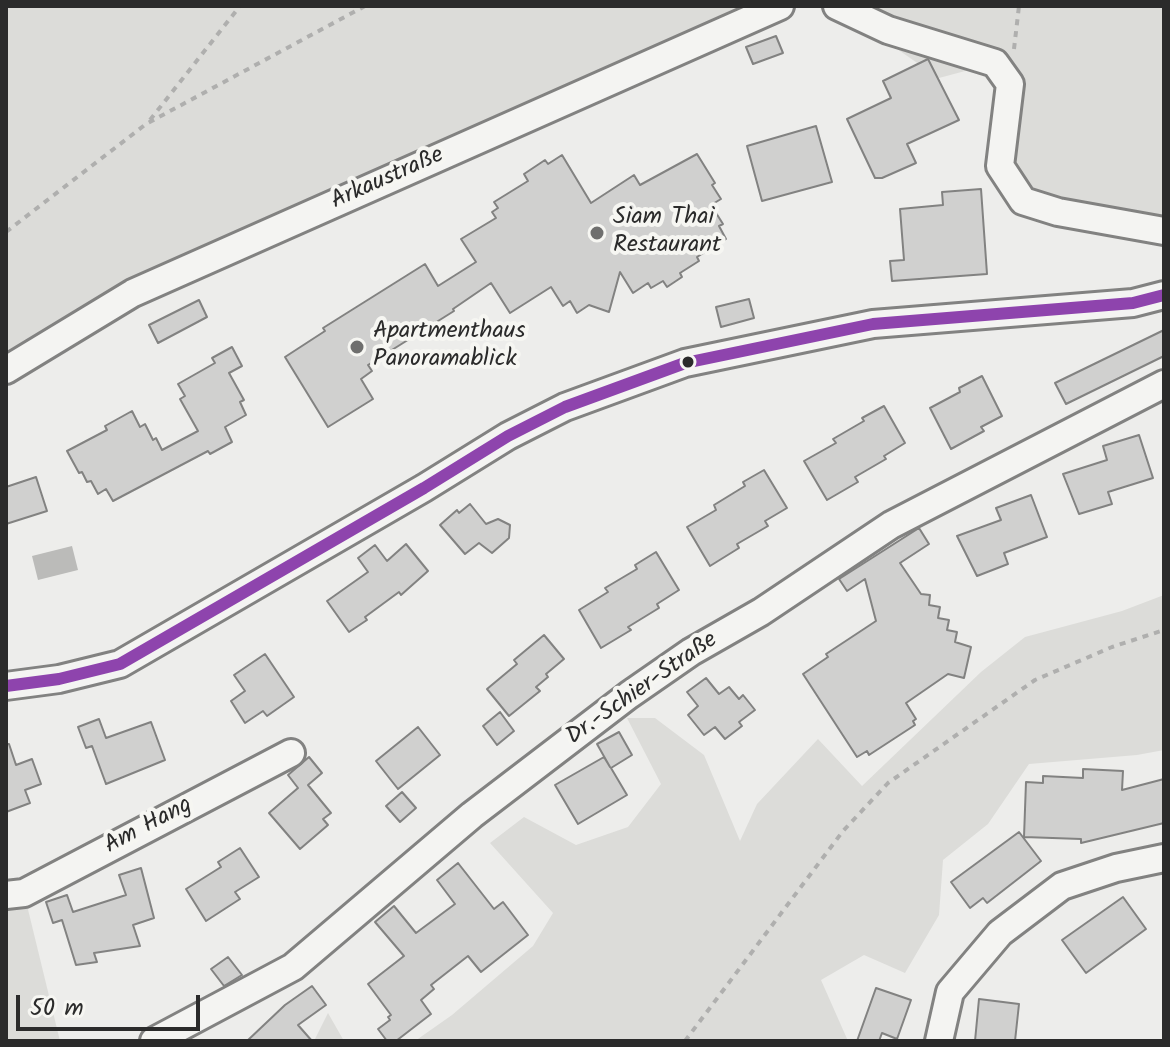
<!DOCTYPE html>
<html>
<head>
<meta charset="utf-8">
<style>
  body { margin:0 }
  #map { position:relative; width:1170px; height:1047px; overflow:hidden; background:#ededeb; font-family:Kalam,sans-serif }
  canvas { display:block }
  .frame { position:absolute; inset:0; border:8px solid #2b2b2b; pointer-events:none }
  .scale { position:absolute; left:16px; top:995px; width:184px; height:36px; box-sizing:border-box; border:4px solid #2b2b2b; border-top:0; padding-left:10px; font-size:24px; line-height:28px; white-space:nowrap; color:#2b2b2b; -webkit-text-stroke:6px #f6f6f2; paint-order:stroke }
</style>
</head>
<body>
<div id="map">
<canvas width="1170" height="1047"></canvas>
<div class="frame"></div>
<div class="scale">50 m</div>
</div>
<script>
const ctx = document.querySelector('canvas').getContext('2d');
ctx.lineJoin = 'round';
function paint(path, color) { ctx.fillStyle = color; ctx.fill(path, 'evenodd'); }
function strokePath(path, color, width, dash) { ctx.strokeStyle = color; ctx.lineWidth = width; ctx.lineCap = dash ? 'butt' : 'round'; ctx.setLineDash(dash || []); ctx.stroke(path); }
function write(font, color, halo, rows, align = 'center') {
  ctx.font = font + ' Kalam,sans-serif'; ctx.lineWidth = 8; ctx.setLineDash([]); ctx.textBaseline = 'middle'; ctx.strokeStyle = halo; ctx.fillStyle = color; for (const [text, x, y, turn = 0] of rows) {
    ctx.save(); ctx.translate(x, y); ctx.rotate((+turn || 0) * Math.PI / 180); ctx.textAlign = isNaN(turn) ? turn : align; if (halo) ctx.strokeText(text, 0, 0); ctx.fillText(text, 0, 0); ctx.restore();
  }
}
paint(new Path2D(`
  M6 6H780L133 293 6 370Z
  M835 6H1164V231L1023 201 1002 133 995 63 939 78Z
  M1164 595V750L1137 755 1029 764 988 824 943 860 939 915 905 973 864 955 821 980 848 1041H415L452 1015 533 946 553 913 490 843 524 817 576 845 628 827 661 784 627 718H655L704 755 740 841 757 804 818 739 862 786 981 672 1025 637 1122 611Z
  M24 893 60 1041H6V895Z
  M328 1013 344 1041H314Z`), '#dcdcd9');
paint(new Path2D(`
  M72 546 78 570 38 580 32 556Z`), '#bbbbb9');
const building = new Path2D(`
  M776 36 783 53 753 64 746 47Z
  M928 59 959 120 907 144 916 163 882 178H875L847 119 891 98 883 81Z
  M816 126 832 182 762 201 747 146Z
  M697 154 715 183 712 185 721 199 711 205 723 224 719 226 726 239 697 257 699 261 680 273 682 277 667 287 663 281 651 288 648 283 633 293 620 272 609 312 589 305 577 313 570 301 563 306 551 287 510 313 491 283 453 309 454 311 368 365 372 371 361 379 373 399 328 427 285 357 325 331 323 328 425 264 438 286 476 262 461 239 496 218 492 212 498 208 494 202 528 181 524 174 545 160 548 164 562 155 591 203 634 175 640 185Z
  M981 189 987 274 892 281 890 261 904 260 900 209 943 205 942 192Z
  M749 299 754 318 721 327 716 307Z
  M199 300 207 317 158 343 149 325Z
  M1164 330V356L1066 404 1055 383Z
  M232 347 242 366 229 373 244 400 240 402 246 415 225 427 232 442 210 454 208 451 113 501 106 489 98 494 91 481 87 482 82 472 79 473 67 451 107 430 105 426 132 411 140 427 145 424 153 440 156 438 162 450 198 431 180 399 185 396 178 384 215 363 212 358Z
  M982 376 1002 416 981 427 984 431 951 449 930 408 960 392 959 388Z
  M884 406 905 443 884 456 886 459 855 477 858 482 827 500 804 461 836 443 833 439 864 421 862 418Z
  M1139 435 1153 478 1108 492 1112 504 1079 514 1063 474 1107 460 1103 446Z
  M764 470 787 508 765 521 768 526 737 544 739 548 710 566 687 527 716 510 714 505 745 486 743 482Z
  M36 477 47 511 6 524V487Z
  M1031 495 1047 537 1004 553 1008 564 977 576 957 536 1001 520 996 508Z
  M470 504 486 524 498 519 510 525 509 538 492 553 479 543 465 554 440 525 457 510 459 513Z
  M919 528 929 544 900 563 921 594 930 595 929 605 940 607 938 618 949 620 947 630 957 632 955 642 971 647 964 678 948 674 906 703 916 719 913 721 915 725 869 755 867 751 857 757 803 674 828 657 826 654 876 621 865 579 847 591 839 579Z
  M406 544 428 571 401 595 399 592 365 617 367 620 349 632 327 601 368 572 358 558 375 545 387 561Z
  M656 552 679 590 657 604 659 608 628 627 631 630 601 648 579 610 608 592 605 588 637 569 635 565Z
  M544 635 564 659 546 674 548 677 536 687 540 691 509 716 487 689 517 664 514 660Z
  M265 654 294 697 267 716 263 711 245 723 231 701 245 691 234 675Z
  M706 678 719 694 729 687 739 699 743 695 755 710 739 722 742 726 725 739 715 727 704 735 688 715 698 706 687 692Z
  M500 712 514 731 497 745 483 726Z
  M99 719 106 738 151 722 165 760 106 784 92 746 86 748 78 727Z
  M418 727 440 755 398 789 376 761Z
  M619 732 632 755 611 768 627 795 578 824 555 785 604 757 610 767 597 744Z
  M6 744H9L16 765 32 759 41 784 25 790 30 803 6 812Z
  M309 757 322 773 308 785 331 813 323 819 328 825 300 849 269 813 298 788 288 775Z
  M1083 769 1123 771 1122 790 1164 779V823L1081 843V839L1024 837 1026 782 1043 783V776L1083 778Z
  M402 792 416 808 400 822 386 806Z
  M1019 832 1041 861 987 903 983 898 970 908 951 882Z
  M240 848 259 877 235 892 240 899 206 921 186 889 221 867 218 862Z
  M458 863 494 909 503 902 528 935 481 972 468 956 431 985 434 989 421 1000 431 1014 396 1041H387L378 1029 390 1020 388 1017 391 1015 368 984 404 956 375 922 394 906 416 933 455 904 437 880Z
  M141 868 154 918 133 925 140 946 94 953 97 962 76 965 62 920 53 923 46 902 67 895 73 912 126 895 119 875Z
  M1123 897 1146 929 1086 973 1062 940Z
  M228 957 242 975 224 986 211 969Z
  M312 986 326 1005 298 1025 312 1041H247L285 1005Z
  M876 988 911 1000 897 1039 882 1033 879 1041H857Z
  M979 999 1019 1004 1015 1041H975Z`);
paint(building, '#d0d0cf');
strokePath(building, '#828281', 2);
const minor = new Path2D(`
  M837 6 888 30 995 63 1010 84 1000 166 1023 201 1058 212 1164 231
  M6 370 133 293 780 6
  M6 686 59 679 120 664 424 488 508 436 565 407 685 363 873 324 1133 303 1164 295
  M6 895 24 893 291 753
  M154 1041 293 967 472 815 629 695 691 652 761 612 891 525 1164 384
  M939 1041 950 992 1000 933 1062 886 1116 868 1164 858`);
strokePath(minor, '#828281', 32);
strokePath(new Path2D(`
  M1014 49 1019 6
  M150 120 240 6
  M6 232 146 124 365 6
  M685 1041 843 831 888 783 1035 680 1112 647 1164 630`), '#afafae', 4, [6, 6]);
strokePath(minor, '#f4f4f2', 26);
strokePath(new Path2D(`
  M6 686 59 679 120 664 424 488 508 436 565 407 685 363 873 324 1133 303 1164 295`), '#8e44ad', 12);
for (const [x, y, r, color] of [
  [597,233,8,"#6f6f6e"],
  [357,347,8,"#6f6f6e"],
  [688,362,7,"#2b2b2b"]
]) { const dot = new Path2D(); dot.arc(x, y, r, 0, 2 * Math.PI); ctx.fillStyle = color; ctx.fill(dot); strokePath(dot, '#f6f6f2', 3); }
write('24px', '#2b2b2b', '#f6f6f2', [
  ["Arkaustraße",388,180,-24],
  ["Dr.-Schier-Straße",643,690,-35],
  ["Am Hang",149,827,-28]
]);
write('24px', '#2b2b2b', '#f6f6f2', [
  ["Siam Thai",613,219],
  ["Restaurant",613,247],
  ["Apartmenthaus",373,333],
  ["Panoramablick",373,361]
], 'left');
</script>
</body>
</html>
